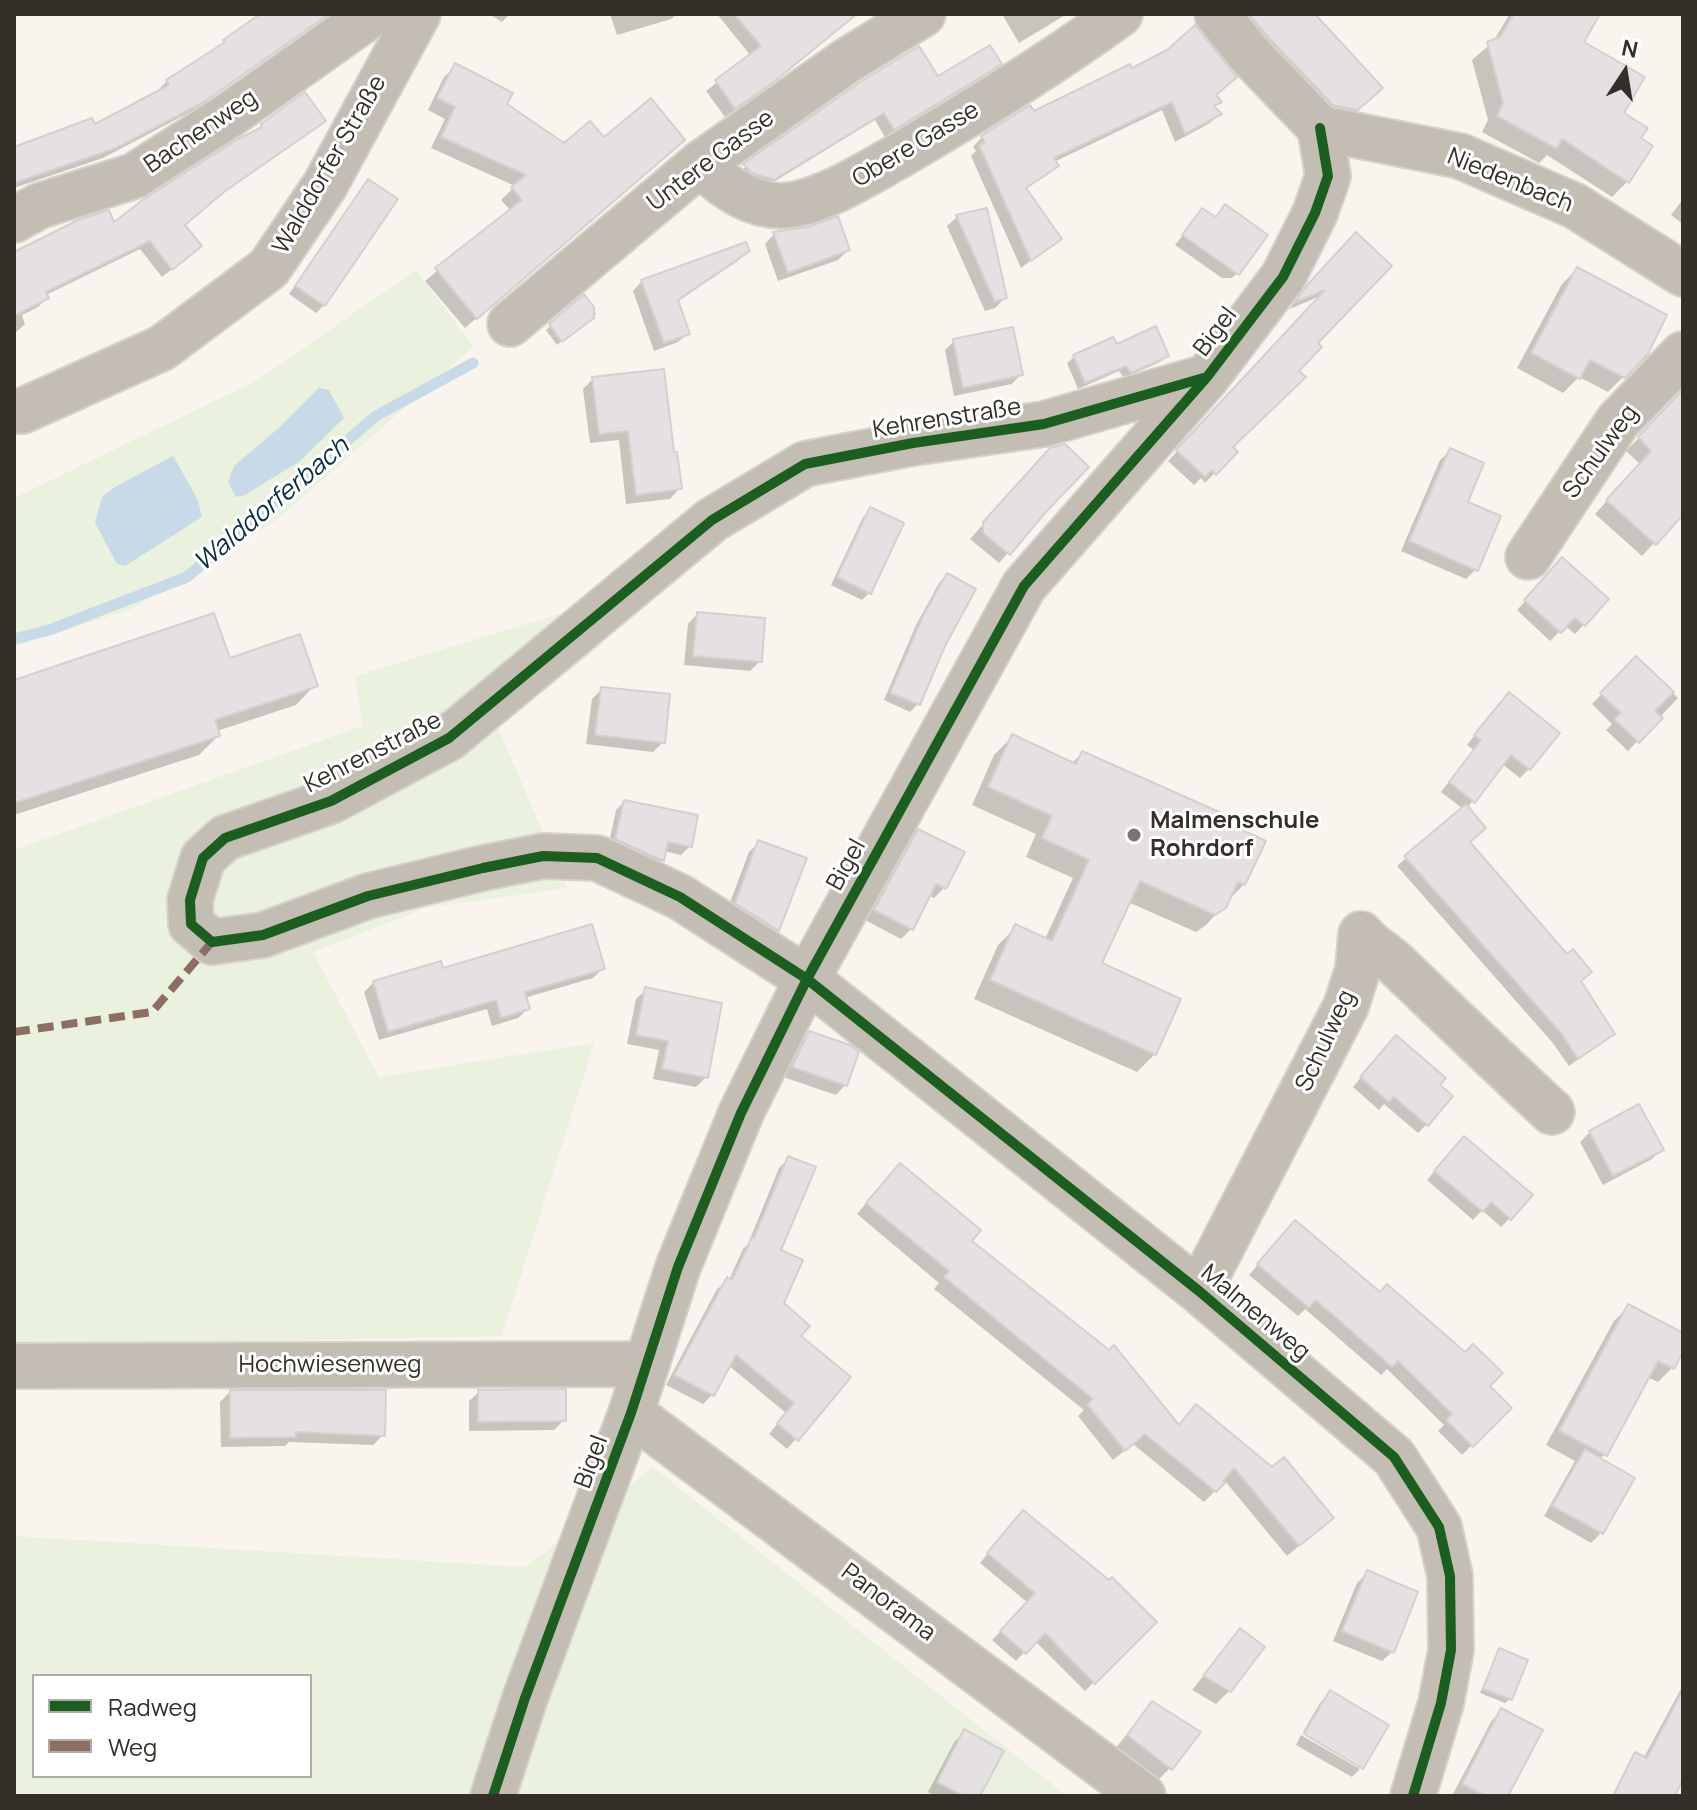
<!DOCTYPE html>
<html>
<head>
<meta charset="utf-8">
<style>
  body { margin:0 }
  #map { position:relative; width:1697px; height:1810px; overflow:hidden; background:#f9f5ee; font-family:Manrope,sans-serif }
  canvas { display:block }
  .frame { position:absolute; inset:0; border:16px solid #342f28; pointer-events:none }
  .legend { position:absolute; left:32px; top:1674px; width:280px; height:104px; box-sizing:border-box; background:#fff; border:2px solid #aeaca9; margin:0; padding:10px 14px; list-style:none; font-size:24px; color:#342f28 }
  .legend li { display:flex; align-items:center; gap:16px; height:40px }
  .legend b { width:40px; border:2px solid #aeaca9 }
  .north { position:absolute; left:1585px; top:32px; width:80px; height:80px; -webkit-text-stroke:6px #fff; paint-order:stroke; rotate:12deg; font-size:22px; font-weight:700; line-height:32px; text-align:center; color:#342f28 }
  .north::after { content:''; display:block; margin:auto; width:28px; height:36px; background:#342f28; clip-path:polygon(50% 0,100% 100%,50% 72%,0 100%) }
</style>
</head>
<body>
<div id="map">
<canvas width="1697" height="1810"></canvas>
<div class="frame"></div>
<ul class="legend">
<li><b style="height:10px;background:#1b5e20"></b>Radweg</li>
<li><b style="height:10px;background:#8d6e63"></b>Weg</li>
</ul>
<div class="north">N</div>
</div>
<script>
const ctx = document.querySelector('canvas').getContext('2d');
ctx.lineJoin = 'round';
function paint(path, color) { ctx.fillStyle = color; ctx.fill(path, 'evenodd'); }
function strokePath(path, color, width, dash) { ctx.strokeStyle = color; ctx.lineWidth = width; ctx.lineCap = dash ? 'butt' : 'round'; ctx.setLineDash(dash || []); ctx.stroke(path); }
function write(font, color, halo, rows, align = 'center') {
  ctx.font = font + ' Manrope,sans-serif'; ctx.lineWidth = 6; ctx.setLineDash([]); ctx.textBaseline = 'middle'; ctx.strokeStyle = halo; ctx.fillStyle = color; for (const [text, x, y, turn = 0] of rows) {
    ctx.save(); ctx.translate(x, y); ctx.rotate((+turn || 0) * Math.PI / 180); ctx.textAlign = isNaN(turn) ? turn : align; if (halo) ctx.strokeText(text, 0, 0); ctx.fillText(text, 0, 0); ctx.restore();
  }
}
paint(new Path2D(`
  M416 270 474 347 278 519 132 609 14 647V498L256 381Z
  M579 608 603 644 498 728 567 888 426 908 313 952 379 1077 594 1043 502 1336 14 1347V850L362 726 355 676Z
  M653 1467 1067 1796H14V1536L525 1567ZM34 1676H310V1776H34Z`), '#ebf1df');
paint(new Path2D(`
  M319 388 329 390 344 418 300 461 245 495 236 497 228 482 234 466 281 426Z
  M173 456 198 500 202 517 125 566 117 564 95 523 102 497 115 487Z`), '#c8dae7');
paint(new Path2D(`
  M263 14 323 16 314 25 192 111 103 158 14 188V149L94 127 159 93 158 90 167 81 216 50Z
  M489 14H510L502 22Z
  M610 14H677L671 19 617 35Z
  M717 14H844L838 29 764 89 725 117 706 91 751 56Z
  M1002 14H1067L1019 43Z
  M1225 14H1312L1367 101 1343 123Z
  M1507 14H1597L1582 43 1638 139 1628 181 1612 197 1547 155 1539 163 1482 132 1488 120 1472 60 1493 42 1509 15Z
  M1000 63 991 72 885 137 875 120 764 188 736 174 863 83 937 79Z
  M456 66 505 105 564 146 671 151 465 328 425 281 511 211 501 200 515 186 431 148 445 119 428 110 444 77Z
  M1214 95 1219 102 1213 108 1219 114 1210 123 1175 142 1162 110 1054 162 1056 165 1047 175 1025 189 1059 239 1021 268 971 156 976 151 973 147 982 137 1033 114Z
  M323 121 314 130 212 200 183 225 190 255 162 277 140 249 46 295 47 298 38 307 22 315 25 324 14 334V252L79 222 114 225 253 134 262 125Z
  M369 181 324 305 316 313 289 294Z
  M1683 199V224L1671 215Z
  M1225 207 1241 269 1232 278H1222L1175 245 1202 210 1214 218Z
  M986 210 1005 298 995 308 985 311 947 226 957 217Z
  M774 234 848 250 838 260 778 281 765 244Z
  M1356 235 1315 343 1231 448 1235 452 1205 483 1201 478 1194 485 1168 461 1322 295 1290 309 1298 296Z
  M748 250 739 260 677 302 688 333 678 342 654 351 633 291 642 281Z
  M1577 269 1623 377 1608 392 1579 377 1563 393 1517 368 1562 284Z
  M584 297 596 314 557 345 546 330Z
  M954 341 1021 374 1012 384 954 396 945 350Z
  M1116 346 1167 355 1160 362 1124 378 1119 371 1078 389 1067 363 1074 357Z
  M593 379 672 454 679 489 670 499 626 504 619 440 590 443 583 389Z
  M1683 393V512L1642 556 1595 514 1640 464 1626 451Z
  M1450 451 1465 503 1476 569 1466 579 1401 551 1440 460Z
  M1040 461 1042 513 999 563 970 539Z
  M871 510 870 592 862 600 831 585 863 517Z
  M1554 569 1607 600 1575 634 1565 626 1550 641 1517 610Z
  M947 575 943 645 918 704 910 712 884 700 916 625 939 583Z
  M697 614 760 661 750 671 684 665 688 624Z
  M1636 658 1678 698 1628 751 1606 730 1612 724 1592 704Z
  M229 660 315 685 296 705 217 731 218 736 199 755 14 815V682Z
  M602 689 663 742 653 752 586 744 592 699Z
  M1500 703 1529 769 1520 778 1502 764 1467 808 1468 843 1579 982 1613 1034 1569 1066 1552 1042 1397 866 1463 809 1441 792 1474 750 1467 745Z
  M1012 737 1071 764 1082 753 1220 822 1244 884 1206 925 1196 932 1128 902 1100 964 1155 1054 1137 1072 974 999 998 945 1016 927 1045 939 1073 878 1026 857 1036 834 972 805 994 755Z
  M624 802 690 846 681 855 664 851 662 860 654 868 608 848 616 810Z
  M919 831 944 888 934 898 929 895 911 929 901 939 865 920 909 841Z
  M759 842 805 860 778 930 768 940 726 913 749 852Z
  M603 968 593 978 524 998 528 1009 518 1018 492 1026 487 1009 379 1040 364 992 374 982 441 971Z
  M646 990 706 1077 696 1087 653 1079 659 1050 627 1044 636 999Z
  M810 1034 845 1085 836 1095 783 1077 800 1043Z
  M1387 1047 1437 1085 1427 1124 1418 1133 1384 1104 1379 1110 1353 1087Z
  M1590 1132 1661 1149 1652 1159 1603 1185 1580 1142Z
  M1455 1147 1510 1218 1501 1227 1482 1210 1473 1220 1427 1180Z
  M789 1158 779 1251 781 1304 798 1337 796 1439 787 1449 769 1434 786 1413 728 1365 712 1395 703 1404 666 1385 717 1289 729 1280 743 1249 748 1244 779 1168Z
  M889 1176 969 1241 1177 1427 1185 1418 1315 1533 1287 1556 1225 1481 1204 1502 1133 1444 1113 1460 1078 1416 1084 1410 934 1289 939 1283 857 1214Z
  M1286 1232 1379 1294 1509 1408 1462 1455 1438 1431 1444 1425 1387 1369 1381 1375 1305 1309 1298 1316 1249 1275Z
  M1628 1307 1683 1336V1348L1672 1368 1658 1382 1647 1377 1600 1460 1632 1479 1601 1533 1591 1543 1544 1516 1575 1461 1546 1445 1614 1321Z
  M230 1392 383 1435 373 1445 289 1442 285 1446 221 1447 220 1402Z
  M479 1392 564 1420 554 1430 469 1431V1401Z
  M1015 1521 1154 1622 1085 1691 1035 1641 1016 1661 992 1640 1028 1603 980 1563Z
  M1367 1573 1392 1652 1382 1661 1333 1641 1357 1583Z
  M1240 1631 1229 1691 1216 1704 1192 1690Z
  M1500 1650 1510 1699 1505 1703 1480 1693 1496 1655Z
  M1683 1685V1772L1642 1761Z
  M1330 1693 1362 1766 1303 1732 1320 1703Z
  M1152 1704 1170 1768 1155 1783 1113 1751Z
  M1502 1711 1506 1796H1458L1453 1794 1492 1720Z
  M965 1732 978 1796H936L928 1792 955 1741Z
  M1301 1735 1360 1769 1352 1777 1296 1745Z`), '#0003');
strokePath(new Path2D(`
  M14 639 49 630 187 577 376 416 473 363`), '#c8dae7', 11);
const building = new Path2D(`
  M260 14H329L204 102 116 148 14 183V147L92 118 95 124 169 85 166 80 225 42 223 40Z
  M734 14H857L776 80 735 109 715 80 761 46Z
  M1249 14H1315L1383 88 1358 110 1333 105 1269 38Z
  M1514 14H1600L1584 42 1645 77 1624 113 1648 128 1641 138 1653 146 1629 183 1562 139 1557 149 1497 116 1503 103 1487 42 1500 37Z
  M1195 25 1237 77 1216 95 1222 102 1214 106 1222 114 1185 134 1172 102 1054 158 1059 166 1026 188 1062 239 1031 261 979 145 985 142 981 136 1030 105 1034 111 1130 64 1132 68 1167 50Z
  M990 45 1002 64 894 130 884 113 774 180 752 173 743 164 862 81 919 46 938 76Z
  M455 63 513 93 507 104 564 143 590 121 604 137 651 98 685 140 477 319 435 268 522 200 511 187 526 175 441 137 455 107 437 98Z
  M305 92 326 121 224 192 185 225 202 246 172 270 150 241 46 292 49 298 14 316V252L78 220 109 210 114 222 144 199 238 139 262 127 261 124Z
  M368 179 398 199 325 306 295 286Z
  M1225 204 1268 235 1239 275 1182 235 1202 208 1216 217Z
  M987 208 1007 298 995 302 956 215Z
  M838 216 850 250 788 273 773 232 808 227Z
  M1356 232 1392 266 1318 343 1322 347 1299 371 1306 377 1233 447 1238 452 1216 475 1212 470 1205 477 1176 450 1325 290 1295 302 1308 284Z
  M746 242 750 251 678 300 690 334 664 343 641 280Z
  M1577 267 1667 315 1648 354 1625 378 1590 360 1580 379 1531 353Z
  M584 294 594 307V318L562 342 549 324Z
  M1156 326 1169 356 1131 373 1126 366 1085 383 1073 355 1113 337 1117 344Z
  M1013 327 1023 375 963 388 953 339Z
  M664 369 674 452H677L682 489 636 495 628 431 599 434 592 377Z
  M1683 390V515L1656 545 1606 500 1651 451 1638 437Z
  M1065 444 1089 467 1044 514 1010 555 983 533V522L1050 448Z
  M1450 448 1484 463 1468 502 1501 516 1478 571 1409 541Z
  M870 507 904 523 871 594 837 577Z
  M1562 557 1609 599 1585 626 1575 618 1561 633 1524 600Z
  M947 573 976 589 945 646 920 705 890 693 923 616Z
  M697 612 765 618 762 662 693 656Z
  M214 613 230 658 300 634 318 686 215 720 220 736 14 803V680Z
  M1636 656 1674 692 1655 711 1663 718 1639 743 1614 719 1621 713 1600 693Z
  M601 687 670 694 665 743 595 735Z
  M1509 692 1560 733 1530 770 1511 755 1475 803 1449 782 1481 740 1474 735Z
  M1012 734 1076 764 1082 751 1226 815 1223 821 1266 841 1245 885 1238 882 1226 908 1215 915 1140 881 1102 963 1181 999 1156 1055 990 980 1015 924 1052 941 1089 860 1042 838 1052 816 988 787Z
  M624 800 698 815 692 847 668 842 664 861 615 839Z
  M1466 804 1486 828 1470 842 1567 954 1573 949 1592 972 1581 981 1615 1034 1578 1059 1561 1033 1404 856Z
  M918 829 965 852 946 889 936 884 913 930 874 910Z
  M758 840 807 858 779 931 735 903Z
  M592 924 605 969 525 992 530 1009 501 1018 496 1000 388 1032 373 981 441 961 443 968Z
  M645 987 722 1003 708 1078 662 1069 668 1041 636 1035Z
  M809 1031 850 1045 859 1052 847 1086 792 1067Z
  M1396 1035 1446 1078 1440 1085 1453 1096 1428 1126 1394 1097 1389 1102 1360 1077Z
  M1639 1104 1664 1150 1613 1176 1589 1131Z
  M1464 1136 1533 1195 1511 1220 1491 1202 1483 1212 1434 1171Z
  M788 1156 816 1167 781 1250 803 1260 784 1303 810 1326 801 1336 851 1377 798 1441 777 1423 794 1403 736 1355 714 1396 674 1375 727 1277 732 1280 752 1237 754 1238Z
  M900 1163 981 1230 972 1241 1109 1350 1114 1345 1179 1425 1196 1404 1272 1467 1284 1457 1334 1518 1299 1546 1234 1468 1223 1481 1225 1483 1216 1492 1145 1434 1125 1451 1087 1404 1093 1399 944 1277 949 1271 866 1203Z
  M1295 1220 1380 1292 1387 1284 1465 1352 1473 1344 1503 1373 1490 1386 1512 1408 1473 1447 1446 1420 1452 1414 1398 1361 1392 1367 1316 1300 1309 1308 1257 1264Z
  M1628 1304 1683 1333V1352L1674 1369 1658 1361 1607 1456 1559 1431Z
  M566 1389V1421L478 1422V1390Z
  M230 1390H386L385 1436 296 1432V1437L230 1438Z
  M1585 1449 1635 1478 1603 1534 1552 1506Z
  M1023 1510 1109 1580 1112 1577 1157 1622 1095 1684 1045 1633 1026 1654 1000 1631 1035 1593 987 1553Z
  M1367 1570 1418 1592 1394 1653 1342 1631Z
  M1240 1628 1265 1647 1231 1692 1203 1676Z
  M1499 1648 1528 1660 1512 1700 1483 1689Z
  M1330 1690 1389 1725 1363 1769 1304 1734Z
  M1683 1690V1779L1675 1796H1613L1635 1752 1647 1758Z
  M1152 1701 1201 1732 1172 1770 1127 1735Z
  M1501 1708 1543 1730 1508 1796H1486L1462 1784Z
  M964 1729 1004 1751 980 1796H964L937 1782Z`);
paint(building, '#e5e1e3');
strokePath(building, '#d4d0d0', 2);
const minor = new Path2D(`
  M1217 14 1250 55 1320 128
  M1320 128 1460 156 1575 206 1683 274
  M700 164C724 187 755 210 790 205 823 201 866 174 895 158 972 113 1048 66 1120 14
  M14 220 39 206 134 176 231 114 372 14
  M510 324 700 164 848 60 923 14
  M1207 377 1044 424 913 443 805 464 712 520 449 738 331 801 225 838 203 858 190 900 191 924 212 942 263 935 368 896 483 868 543 856 597 858 680 897 807 979 1199 1291 1394 1457 1439 1527 1450 1576 1451 1650 1441 1703 1413 1796
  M14 411H22L162 348 269 268 325 185 418 14
  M1528 557 1618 421 1683 354
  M1199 1291 1346 1006 1358 969 1361 934C1372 948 1386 954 1398 966 1449 1015 1500 1064 1552 1112
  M14 1366 645 1364
  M631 1413 1143 1796
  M493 1796 525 1698 631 1413 678 1267 741 1113 807 979 1024 586 1207 377 1283 277 1315 213 1328 176 1320 128`);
strokePath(minor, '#d5d1cb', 48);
strokePath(minor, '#c3bdb3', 44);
strokePath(new Path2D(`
  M14 1032 152 1012 212 942`), '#8d6e63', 8, [16, 8]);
strokePath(new Path2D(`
  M1207 377 1044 424 913 443 805 464 712 520 449 738 331 801 225 838 203 858 190 900 191 924 212 942 263 935 368 896 483 868 543 856 597 858 680 897 807 979 1199 1291 1394 1457 1439 1527 1450 1576 1451 1650 1441 1703 1413 1796
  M493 1796 525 1698 631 1413 678 1267 741 1113 807 979 1024 586 1207 377 1283 277 1315 213 1328 176 1320 128`), '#1b5e20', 10);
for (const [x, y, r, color] of [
  [1134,835,8,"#79746d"]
]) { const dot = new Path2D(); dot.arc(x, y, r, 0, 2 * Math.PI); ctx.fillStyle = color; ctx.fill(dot); strokePath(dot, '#fff', 3); }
write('24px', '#342f28', '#fff', [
  ["Bachenweg",201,132,-34],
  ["Obere Gasse",916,145,-31],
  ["Untere Gasse",711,161,-37],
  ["Walddorfer Straße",330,165,-60],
  ["Niedenbach",1510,181,22],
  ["Bigel",1216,332,-53],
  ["Kehrenstraße",947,419,-9],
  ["Schulweg",1601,452,-54],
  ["Kehrenstraße",373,753,-27],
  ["Bigel",847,865,-61],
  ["Schulweg",1326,1041,-65],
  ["Malmenweg",1255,1313,40],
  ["Hochwiesenweg",330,1365],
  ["Bigel",592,1462,-70],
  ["Panorama",888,1603,37]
]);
write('bold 24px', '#342f28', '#fff', [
  ["Malmenschule",1150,821],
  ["Rohrdorf",1150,849]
], 'left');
write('italic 26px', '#092e44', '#fff', [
  ["Walddorferbach",272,505,-40]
]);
</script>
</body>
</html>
